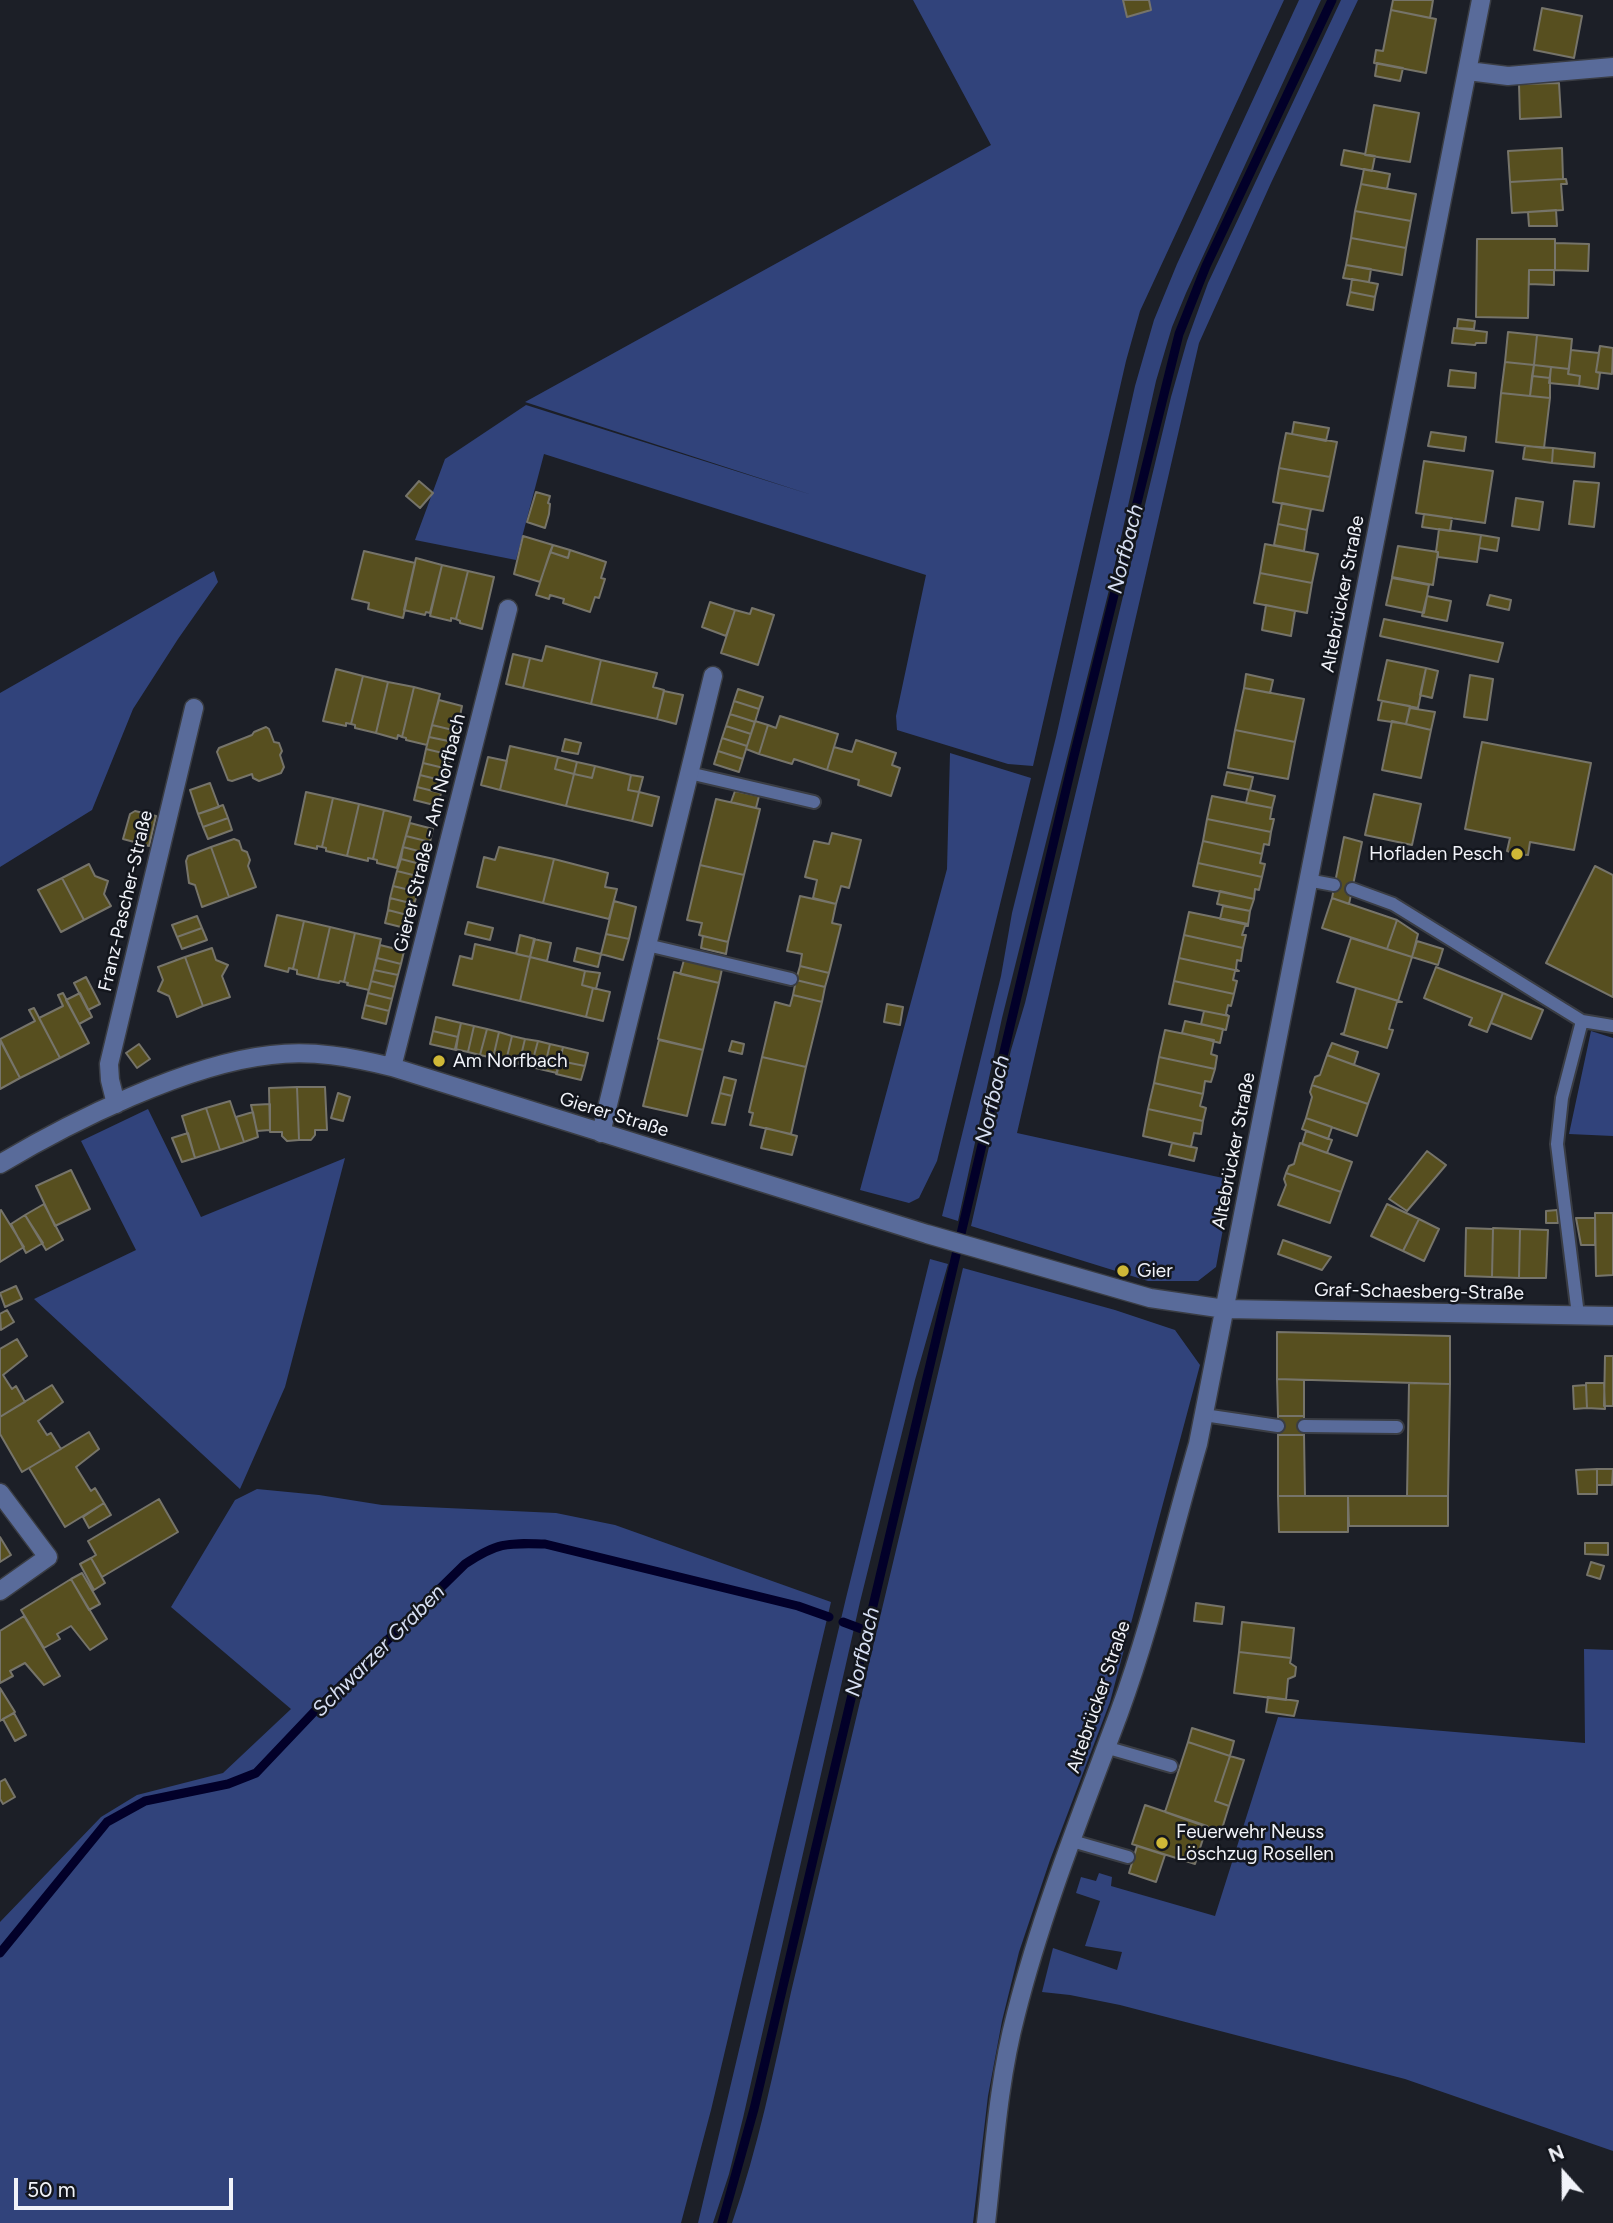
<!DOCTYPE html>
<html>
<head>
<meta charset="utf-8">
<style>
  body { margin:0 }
  #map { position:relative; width:1613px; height:2223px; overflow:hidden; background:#1c1f27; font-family:Figtree,sans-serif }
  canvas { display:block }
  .north { position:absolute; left:1529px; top:2139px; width:70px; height:70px; -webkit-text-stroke:5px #13161d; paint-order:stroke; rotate:339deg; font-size:19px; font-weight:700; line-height:28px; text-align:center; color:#f1f3f9 }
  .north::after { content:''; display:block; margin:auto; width:24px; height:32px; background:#f1f3f9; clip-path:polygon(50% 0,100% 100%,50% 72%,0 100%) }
  .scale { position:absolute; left:14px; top:2178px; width:219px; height:32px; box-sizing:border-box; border:4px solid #f1f3f9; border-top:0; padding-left:9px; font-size:21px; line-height:24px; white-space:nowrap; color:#f1f3f9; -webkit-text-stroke:5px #13161d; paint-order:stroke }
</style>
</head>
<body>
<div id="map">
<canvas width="1613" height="2223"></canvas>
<div class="north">N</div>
<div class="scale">50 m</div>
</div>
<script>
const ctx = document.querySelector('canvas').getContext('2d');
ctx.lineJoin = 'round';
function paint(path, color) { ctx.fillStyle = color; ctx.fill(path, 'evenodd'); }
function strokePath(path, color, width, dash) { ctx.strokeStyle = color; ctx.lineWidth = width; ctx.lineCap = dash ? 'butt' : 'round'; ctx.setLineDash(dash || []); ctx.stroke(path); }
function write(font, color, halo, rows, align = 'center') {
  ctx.font = font + ' Figtree,sans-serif'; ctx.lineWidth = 5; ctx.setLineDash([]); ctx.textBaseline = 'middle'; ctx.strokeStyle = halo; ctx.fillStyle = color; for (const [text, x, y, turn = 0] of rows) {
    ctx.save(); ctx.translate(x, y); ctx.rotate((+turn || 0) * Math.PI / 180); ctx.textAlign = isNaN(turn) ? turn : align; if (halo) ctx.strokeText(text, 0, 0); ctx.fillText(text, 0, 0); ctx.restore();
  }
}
paint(new Path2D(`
  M913 0H1284L1140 311 1126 361 1033 766 1008 764 897 730 896 716 926 575 544 454 516 560 415 540 445 459 526 405 812 495 525 402 991 145Z
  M1299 0H1321L1186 293 1172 327 1156 381 1111 582 1002 1018 958 1221 942 1216 1001 976 1012 913 1056 737 1135 386 1154 320 1177 264Z
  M1341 0H1358L1271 183 1199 343 1017 1133 1232 1180 1216 1267 1198 1281H1148L971 1226 1011 1050 1025 1003 1171 397 1187 341 1208 283Z
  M214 571 218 582 178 639 133 709 92 810 0 867V693Z
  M950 753 1031 778 937 1161 919 1198 909 1203 860 1190 947 869Z
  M1591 1031 1613 1038V1136L1569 1134Z
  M148 1109 201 1217 345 1158 285 1387 240 1489 34 1299 136 1250 81 1141Z
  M930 1259 948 1264 915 1380 860 1602 743 2118 729 2174 713 2223H698L846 1598Z
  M963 1268 1115 1310 1175 1330 1200 1365 1110 1702 1050 1860 1019 1952 1002 2021 988 2096 973 2223H732C758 2148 774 2070 791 1992Z
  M257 1489 319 1495 382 1505 556 1513 615 1525 831 1602 711 2110 681 2223H0V1922L101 1817 137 1795 223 1773 291 1709 171 1607 235 1500Z
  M1584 1649 1613 1650V2151L1405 2079 1120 2005 1070 1995 1042 1992 1053 1948 1117 1970 1122 1952 1085 1946 1100 1901 1076 1893 1081 1877 1096 1881 1099 1873 1112 1877 1111 1886 1215 1916 1278 1717 1585 1743Z`), '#31437b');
strokePath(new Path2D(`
  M843 1622 867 1631
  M0 1953 107 1822 145 1801 228 1784 256 1773 313 1713 465 1564C498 1542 507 1543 545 1544L798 1606 829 1617
  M722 2223 754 2109 1074 756 1179 334 1206 266 1332 0`), '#020029', 9);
const building = new Path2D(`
  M1123 0H1149L1151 10 1127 17Z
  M1393 0H1433L1430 18 1391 10Z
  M1542 8 1582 16 1574 58 1534 50Z
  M1391 10 1436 19 1426 73 1374 63 1376 50 1383 51Z
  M1377 63 1403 68 1400 81 1375 76Z
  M1559 83 1561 117 1520 119 1519 84Z
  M1374 105 1419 113 1410 162 1365 155Z
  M1562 148 1563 179 1510 182 1508 151Z
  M1344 150 1375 156 1372 171 1341 165Z
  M1364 169 1390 174 1387 189 1361 184Z
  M1563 179H1566L1567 184H1561L1563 210 1512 213 1510 182Z
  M1361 184 1416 194 1411 221 1355 211Z
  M1556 210 1557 226H1529L1528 212Z
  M1355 211 1411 221 1406 248 1351 238Z
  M1351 238 1406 248 1402 275 1346 265Z
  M1477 239H1555V270H1529L1528 318 1476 317Z
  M1555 243 1589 244 1588 271 1555 270Z
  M1346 265 1371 269 1369 282 1343 278Z
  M1529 270H1554V285L1529 284Z
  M1352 279 1378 284 1375 297 1350 292Z
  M1350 292 1375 297 1373 310 1347 305Z
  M1458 319 1475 321 1474 329 1457 328Z
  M1454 328 1487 332 1486 343H1476L1475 345 1452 343Z
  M1508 332 1537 335 1534 365 1505 362Z
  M1537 335 1572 339 1569 369 1534 365Z
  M1600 346 1613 348 1612 374 1596 372Z
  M1571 350 1599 353 1596 372 1600 373 1598 389 1579 386 1580 376 1568 374Z
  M1505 362 1534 365 1530 396 1501 393Z
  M1534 365 1551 367 1550 378 1532 376Z
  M1551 367 1569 369 1568 374 1580 376 1579 386 1549 383Z
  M1450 370 1476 373 1475 388 1448 386Z
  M1532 376 1550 378V398L1530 396Z
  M1501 393 1550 398 1544 448 1496 442Z
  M1294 422 1329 428 1326 441 1292 434Z
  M1431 432 1466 437 1464 451 1428 446Z
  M1286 433 1337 442 1330 477 1279 468Z
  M1525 446 1553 448 1552 463 1523 459Z
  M1553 448 1595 453 1594 467 1552 463Z
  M1424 461 1493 471 1485 523 1416 513Z
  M1279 468 1330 477 1323 511 1273 502Z
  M419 481 433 493 420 508 406 496Z
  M1574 481 1599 483 1594 527 1569 524Z
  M536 492 550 496 548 503 550 504 549 514 545 528 527 522Z
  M1516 498 1543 502 1539 530 1512 526Z
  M1282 503 1311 509 1307 530 1278 524Z
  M1424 514 1452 518 1450 531 1422 527Z
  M1278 524 1307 530 1304 551 1274 545Z
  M1439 529 1481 535 1477 562 1438 557V552H1436Z
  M1481 535 1499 538 1497 551 1479 548Z
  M523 536 553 545 540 582 514 574Z
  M1265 544 1318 554 1312 583 1260 573Z
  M553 545 570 550 568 558 550 552Z
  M1398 546 1438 552 1433 585 1392 577Z
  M570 550 606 562 601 578 605 579 599 598 595 597 590 612 563 603 564 599 550 595 549 599 536 595 550 552 568 558Z
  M364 551 415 563 403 618 368 609 369 603 352 599Z
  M416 558 442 565 430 613 426 612 425 615 404 610Z
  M442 565 468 571 456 619 451 618V621L430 616Z
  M468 571 494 577 482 629 460 623V621L456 619Z
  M1260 573 1312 583 1307 613 1254 603Z
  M1392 578 1429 585 1424 613 1386 605Z
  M1490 595 1511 600 1509 610 1487 605Z
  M1427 596 1451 601 1447 621 1422 616Z
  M710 602 735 610 726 636 702 627Z
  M1266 605 1295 611 1291 636 1262 630Z
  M752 608 774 615 758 665 721 653 735 610 750 614Z
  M1384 619 1503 643 1498 662 1380 636Z
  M546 646 601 660 591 704 523 688 530 658 542 661Z
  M513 654 530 658 523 688 506 684Z
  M601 660 657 673 653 687 664 690 657 719 591 704Z
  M1387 660 1426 668 1418 708 1378 700Z
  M1426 668 1438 671 1432 698 1420 695Z
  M336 669 363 676 351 724 346 723V726L323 721Z
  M1246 674 1273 680 1270 693 1244 688Z
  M1470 675 1493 679 1487 720 1464 717Z
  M363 676 388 682 376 733 355 728V725L351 724Z
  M388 682 414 687 402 737 398 735 397 739 376 733Z
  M414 687 440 694 427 745 406 740V738L402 737Z
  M1244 688 1304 699 1295 742 1235 730Z
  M738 689 763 697 759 709 734 701Z
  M664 691 683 695 676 724 657 719Z
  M439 700 462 706 457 731 432 725Z
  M734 701 759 709 755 722 730 714Z
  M1382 701 1410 706 1406 724 1378 720Z
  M1410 708 1435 712 1431 730 1406 724Z
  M730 714 755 722 751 734 726 726Z
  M780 716 838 734 827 770 794 759 792 764 759 754 768 725 776 728Z
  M755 721 768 725 759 754 746 749Z
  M1392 721 1431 730 1421 778 1382 770Z
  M432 725 457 731 454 742 429 737Z
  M726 726 751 734 747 746 722 738Z
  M266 727 269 729 274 742 279 743 282 751 280 755 284 767 281 773 259 781 253 778 252 774 232 781 228 780 217 752 219 748 252 735 254 732Z
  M1235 730 1295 742 1288 779 1228 768Z
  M429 737 453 742 451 755 426 749Z
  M722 738 747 746 743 759 718 751Z
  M565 739 581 743 578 754 562 751Z
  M856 740 896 753 892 765 900 768 891 796 858 785 859 780 827 770 834 747 852 752Z
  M1482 742 1591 763 1574 850 1530 842 1528 855 1517 854 1507 851 1510 838 1465 829Z
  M510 746 558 757 555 769 574 774 566 806 500 790Z
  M426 749 451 755 448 769 423 763Z
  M718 751 743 759 739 772 714 764Z
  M488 757 507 761 500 790 481 785Z
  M558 757 577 762 574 774 555 769Z
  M577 762 595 766 592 778 574 774Z
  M423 763 448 769 444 781 420 775Z
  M595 766 631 775 628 790 639 792 632 821 566 806 574 774 592 778Z
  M1227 772 1253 777 1250 790 1224 785Z
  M420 775 444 781 441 793 417 787Z
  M631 775 643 777 639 792 628 790Z
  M210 783 219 807 198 814 190 790Z
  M417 787 441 793 438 806 414 800Z
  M1249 790 1275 796 1272 808 1246 803Z
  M735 791 759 796 756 808 731 802Z
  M306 792 333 798 322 847 317 846V849L295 844Z
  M639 792 659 797 652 826 632 821Z
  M1374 794 1421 804 1412 845 1365 835Z
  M1212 796 1272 808 1270 819H1274L1271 832 1207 819Z
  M333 798 359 804 347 856 326 851V848L322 847Z
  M716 799 760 809 744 875 700 865Z
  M359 804 384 810 373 859 368 858V861L347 856Z
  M223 805 228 818 203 827 198 814Z
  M384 810 411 817 397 868 377 863V860L373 859Z
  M135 811 156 816 149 846 123 839 130 814Z
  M228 818 232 830 208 839 203 827Z
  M1207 819 1271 832 1269 845 1264 844 1262 854 1203 841Z
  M410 823 433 829 430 842 406 836Z
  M832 833 861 840 849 888 841 886 836 904 813 898 817 880 805 877 814 841 829 844Z
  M406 836 430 842 426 853 403 847Z
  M1344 837 1362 842 1349 904 1332 898Z
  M234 839 239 841 242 850 247 852 250 860 248 866 256 887 229 897 211 847Z
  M1203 841 1262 854 1260 863 1265 864 1262 877 1198 863Z
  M211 847 229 897 202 907 195 885 189 883 186 861 188 856Z
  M403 847 426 853 424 865 401 859Z
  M499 847 554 859 543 903 477 887 484 857 495 860Z
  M401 859 424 865 421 877 397 871Z
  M554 859 608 873 605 887 617 889 609 919 543 903Z
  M1198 863 1262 877 1259 890 1255 889 1254 899 1193 886Z
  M89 864 95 876 108 881 104 894 111 906 84 920 62 878Z
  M700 865 744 875 728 942 699 935 702 923 687 920Z
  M1595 866 1613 875V997L1546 963Z
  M397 871 421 877 418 892 393 886Z
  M62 878 84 920 61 932 38 890Z
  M393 886 418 892 414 904 390 898Z
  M1220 891 1254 899 1250 911 1217 904Z
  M800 896 836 904 832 923 841 925 829 973 800 966 802 954 787 951Z
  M390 898 414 904 411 916 388 910Z
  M1332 898 1397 920 1387 949 1322 928Z
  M614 901 636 907 629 939 606 934Z
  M1223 906 1250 911 1248 925 1220 919Z
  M388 910 411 916 409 929 385 923Z
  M1189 912 1248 924V926H1245L1242 935H1246L1243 948 1184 935Z
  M277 915 304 921 293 969 289 968 288 972 265 966Z
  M197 916 202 928 177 937 172 925Z
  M1397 920 1418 934 1412 957 1387 949Z
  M304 921 330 927 318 979 297 974V970L293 969Z
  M468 922 493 928 490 940 465 934Z
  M330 927 355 933 344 982 340 981 339 983 318 979Z
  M202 928 207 940 182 949 177 937Z
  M355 933 381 939 369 990 347 985 348 983 344 982Z
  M606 934 629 939 623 960 601 954Z
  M520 935 535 939 530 957 516 954Z
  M1184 935 1243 948 1241 961 1237 960 1236 969 1239 971 1179 958Z
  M703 936 728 942 726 954 701 948Z
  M1351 938 1412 957 1398 1001 1337 982Z
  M534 939 551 943 547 961 530 957Z
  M1417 941 1443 949 1438 965 1412 957Z
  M475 944 530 957 520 1001 453 985 460 956 472 959Z
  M380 945 404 951 401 964 377 958Z
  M212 948 216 960 228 965 222 976 230 997 203 1006 185 957Z
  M577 948 601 954 598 967 574 961Z
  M185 957 203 1006 177 1017 169 996 158 991 163 980 158 967Z
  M530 957 585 971 582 985 593 988 586 1017 520 1001Z
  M377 958 401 964 398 975 374 970Z
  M1179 958 1239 971H1235L1233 980 1237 981 1234 994 1174 981Z
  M684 960 722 969 719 983 680 974Z
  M800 966 829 973 825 987 796 980Z
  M1436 967 1503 993 1487 1032 1469 1025 1472 1018 1424 998Z
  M374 970 398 975 395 987 371 981Z
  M585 971 600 973 596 989 582 985Z
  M674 972 719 983 703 1050 658 1039Z
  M86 977 100 1004 88 1010 74 983Z
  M796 980 825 987 822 1002 793 995Z
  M371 981 395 987 392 999 368 993Z
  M1174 981 1234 994 1231 1006 1228 1005 1226 1014 1229 1016 1169 1004Z
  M593 988 610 992 603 1021 586 1017Z
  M1356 988 1402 1002H1397L1389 1029 1393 1030 1387 1048 1341 1034 1344 1033Z
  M63 993 89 1043 60 1058 39 1018 63 1006 58 995Z
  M80 993 92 1017 79 1024 66 1000Z
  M368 993 392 999 389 1011 365 1005Z
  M1503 993 1543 1010 1531 1039 1491 1023Z
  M793 995 822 1002 806 1067 762 1057 775 1002 790 1006Z
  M887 1004 903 1007 900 1025 884 1022Z
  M365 1005 389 1011 386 1024 362 1018Z
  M34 1008 60 1058 20 1078 0 1039 35 1021 29 1010Z
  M1204 1011 1229 1016 1226 1030 1201 1024Z
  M436 1017 461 1023 458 1037 433 1031Z
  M1185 1021 1223 1029 1220 1043 1182 1033Z
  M461 1023 474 1026 468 1052 455 1049Z
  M474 1026 487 1029 480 1055 468 1052Z
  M487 1029 499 1032 493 1058 480 1055Z
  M1165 1030 1214 1040 1211 1054 1217 1056 1215 1069 1159 1057Z
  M433 1031 458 1037 456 1050 430 1044Z
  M499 1032 512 1036 506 1061 493 1058Z
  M512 1036 525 1039 519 1064 506 1061Z
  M525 1039 538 1041 531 1067 519 1064Z
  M0 1040 20 1078 0 1089Z
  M659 1040 703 1050 687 1116 643 1106Z
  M538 1041 550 1044 544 1070 531 1067Z
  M732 1041 744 1044 742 1054 729 1051Z
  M1332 1043 1358 1052 1354 1065 1327 1055Z
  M139 1044 150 1059 137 1068 126 1053Z
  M550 1044 563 1047 557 1073 544 1070Z
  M563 1047 588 1053 585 1066 560 1061Z
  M1327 1055 1379 1074 1368 1104 1312 1085 1315 1077 1320 1075Z
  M762 1057 806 1067 791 1134 750 1125 753 1113 749 1112Z
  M1159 1057 1215 1069 1211 1082 1205 1081 1203 1094 1154 1083Z
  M560 1061 585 1066 581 1080 556 1074Z
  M724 1077 736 1080 732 1096 720 1093Z
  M1154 1083 1203 1094 1200 1106 1206 1108 1203 1121 1148 1109Z
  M1312 1085 1368 1104 1357 1136 1306 1118 1312 1097 1310 1092Z
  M297 1087 299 1140 287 1141 282 1136V1132H270L269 1088Z
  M297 1087H325L327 1130H315V1135L311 1140H299Z
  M338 1093 350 1097 343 1121 331 1118Z
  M720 1093 732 1096 725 1125 712 1123Z
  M230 1101 244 1142 220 1150 206 1108Z
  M270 1104V1130L257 1131 251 1105Z
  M206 1108 220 1150 195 1158 182 1116Z
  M1148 1109 1203 1121 1201 1134 1194 1133 1191 1147 1143 1136Z
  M253 1112 258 1137 244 1142 236 1117Z
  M1306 1118 1332 1127 1328 1139 1302 1129Z
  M766 1128 797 1136 792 1155 761 1148Z
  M1306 1131 1332 1140 1327 1153 1302 1144Z
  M188 1133 195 1158 182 1162 172 1138Z
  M1172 1143 1197 1148 1194 1161 1169 1155Z
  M1300 1143 1352 1162 1341 1192 1286 1173 1289 1166 1294 1164Z
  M1427 1151 1446 1165 1407 1211 1389 1199Z
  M71 1170 90 1209 55 1226 36 1186Z
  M1286 1173 1341 1192 1330 1223 1278 1205 1286 1185 1284 1179Z
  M44 1204 63 1240 46 1250 25 1215Z
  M1387 1204 1419 1219 1403 1251 1371 1236Z
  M1 1210 24 1247 0 1262V1211Z
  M1557 1210 1558 1223H1546V1211Z
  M1595 1213H1613V1275L1596 1276Z
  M25 1215 43 1243 26 1253 11 1224Z
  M1576 1218H1595V1245H1581Z
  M1419 1219 1439 1229 1424 1261 1403 1251Z
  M1466 1228 1493 1229 1492 1277 1465 1276Z
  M1493 1228 1520 1229 1519 1278 1492 1277Z
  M1520 1229 1548 1230 1546 1278H1519Z
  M1283 1240 1331 1257 1322 1270 1278 1254Z
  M16 1286 22 1299 5 1307 0 1293Z
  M7 1310 14 1322 1 1330 0 1314Z
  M1277 1332 1450 1336V1384L1277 1379Z
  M17 1339 27 1356 3 1375 12 1389 16 1386 25 1402 0 1417V1349Z
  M1605 1356H1613V1406H1604Z
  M1277 1379 1304 1380V1416H1278Z
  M1409 1383 1450 1384 1448 1496H1407Z
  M1586 1383H1604L1605 1409 1587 1408Z
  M52 1385 63 1402 38 1421 47 1435 51 1433 61 1449 22 1472 0 1434V1417Z
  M1586 1385 1587 1408 1574 1409 1573 1386Z
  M1278 1416H1304V1435H1278Z
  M89 1432 99 1449 76 1467 91 1491 95 1488 104 1503 65 1527 29 1468Z
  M1278 1435H1304L1305 1496H1278Z
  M1597 1469H1613L1612 1485H1597Z
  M1597 1469V1494H1578L1576 1470Z
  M1278 1496H1348V1532H1279Z
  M1348 1496H1448V1526H1349Z
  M159 1499 178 1532 102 1577 91 1558 96 1555 88 1541Z
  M104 1503 111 1515 89 1528 83 1517Z
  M0 1537 11 1555 0 1562Z
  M1585 1543H1608V1555L1585 1554Z
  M91 1558 105 1583 94 1590 80 1564Z
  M1591 1562 1604 1566 1600 1579 1587 1575Z
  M82 1573 100 1604 89 1610 71 1579Z
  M71 1579 107 1639 90 1650 71 1626 57 1634 60 1639 44 1648 21 1610Z
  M1196 1603 1224 1607 1222 1624 1194 1621Z
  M24 1616 60 1676 44 1685 25 1663 10 1671 13 1676 0 1683V1631Z
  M1242 1622 1294 1628 1291 1658 1239 1652Z
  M1239 1652 1291 1658 1290 1663 1296 1667 1295 1676 1288 1679 1286 1700 1234 1693Z
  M0 1688 15 1712 0 1721Z
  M1268 1697 1298 1701 1294 1716 1266 1712Z
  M14 1713 26 1735 15 1741 3 1719Z
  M1192 1728 1234 1741 1230 1756 1188 1742Z
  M1188 1742 1230 1756 1215 1801 1229 1806 1221 1832 1165 1812Z
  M1230 1756 1244 1760 1229 1806 1215 1801Z
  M5 1779 15 1797 3 1804 0 1799V1782Z
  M1145 1805 1207 1826 1195 1864 1132 1844Z
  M1137 1846 1165 1855 1156 1882 1129 1873Z`);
paint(building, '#574f1f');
strokePath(building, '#76746a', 2);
const lane = new Path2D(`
  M689 773 814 802
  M1307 880 1334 885
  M1352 889 1393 904 1582 1021 1613 1026
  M647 945 791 979
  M1578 1315 1557 1144 1562 1098 1582 1021
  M1204 1415 1278 1426
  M1304 1426 1397 1427
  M1105 1747 1171 1766
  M1072 1841 1128 1857`);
const street = new Path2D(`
  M1468 71 1508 76 1613 67
  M392 1067 508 609
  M116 1104 110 1080 109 1064 194 708
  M601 1133 713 676
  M0 1164C72 1121 187 1064 271 1055 313 1050 351 1057 392 1067L927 1234 1150 1298 1225 1309 1613 1316
  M0 1493 48 1557 0 1591
  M986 2223C994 2153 998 2082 1016 2014 1042 1911 1082 1812 1119 1713 1151 1626 1172 1534 1198 1444L1481 0`);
strokePath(lane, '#3a3d44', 16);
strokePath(street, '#3a3d44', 21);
strokePath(lane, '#596b9a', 12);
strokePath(street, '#596b9a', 18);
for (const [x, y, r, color] of [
  [1517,854,7,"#cfb837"],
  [439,1061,7,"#cfb837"],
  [1123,1271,7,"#cfb837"],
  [1162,1843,7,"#cfb837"]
]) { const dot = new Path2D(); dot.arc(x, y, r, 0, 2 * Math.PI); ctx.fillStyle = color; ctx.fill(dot); strokePath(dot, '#13161d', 2.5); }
write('19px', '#f1f3f9', '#13161d', [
  ["Altebrücker Straße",1343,594,-79],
  ["Gierer Straße - Am Norfbach",430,833,-76],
  ["Franz-Pascher-Straße",126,901,-77],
  ["Gierer Straße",614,1115,17],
  ["Altebrücker Straße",1234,1151,-79],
  ["Graf-Schaesberg-Straße",1419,1292,1],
  ["Altebrücker Straße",1099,1697,-71]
]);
write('19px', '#f1f3f9', '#13161d', [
  ["Hofladen Pesch",1503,854,"right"],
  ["Am Norfbach",453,1061],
  ["Gier",1137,1271],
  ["Feuerwehr Neuss",1176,1832],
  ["Löschzug Rosellen",1176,1854]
], 'left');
write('italic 21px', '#d7dff3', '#13161d', [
  ["Norfbach",1126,549,-76],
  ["Norfbach",993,1100,-77],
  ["Schwarzer Graben",379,1651,-45],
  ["Norfbach",863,1652,-77]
]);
</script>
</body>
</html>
